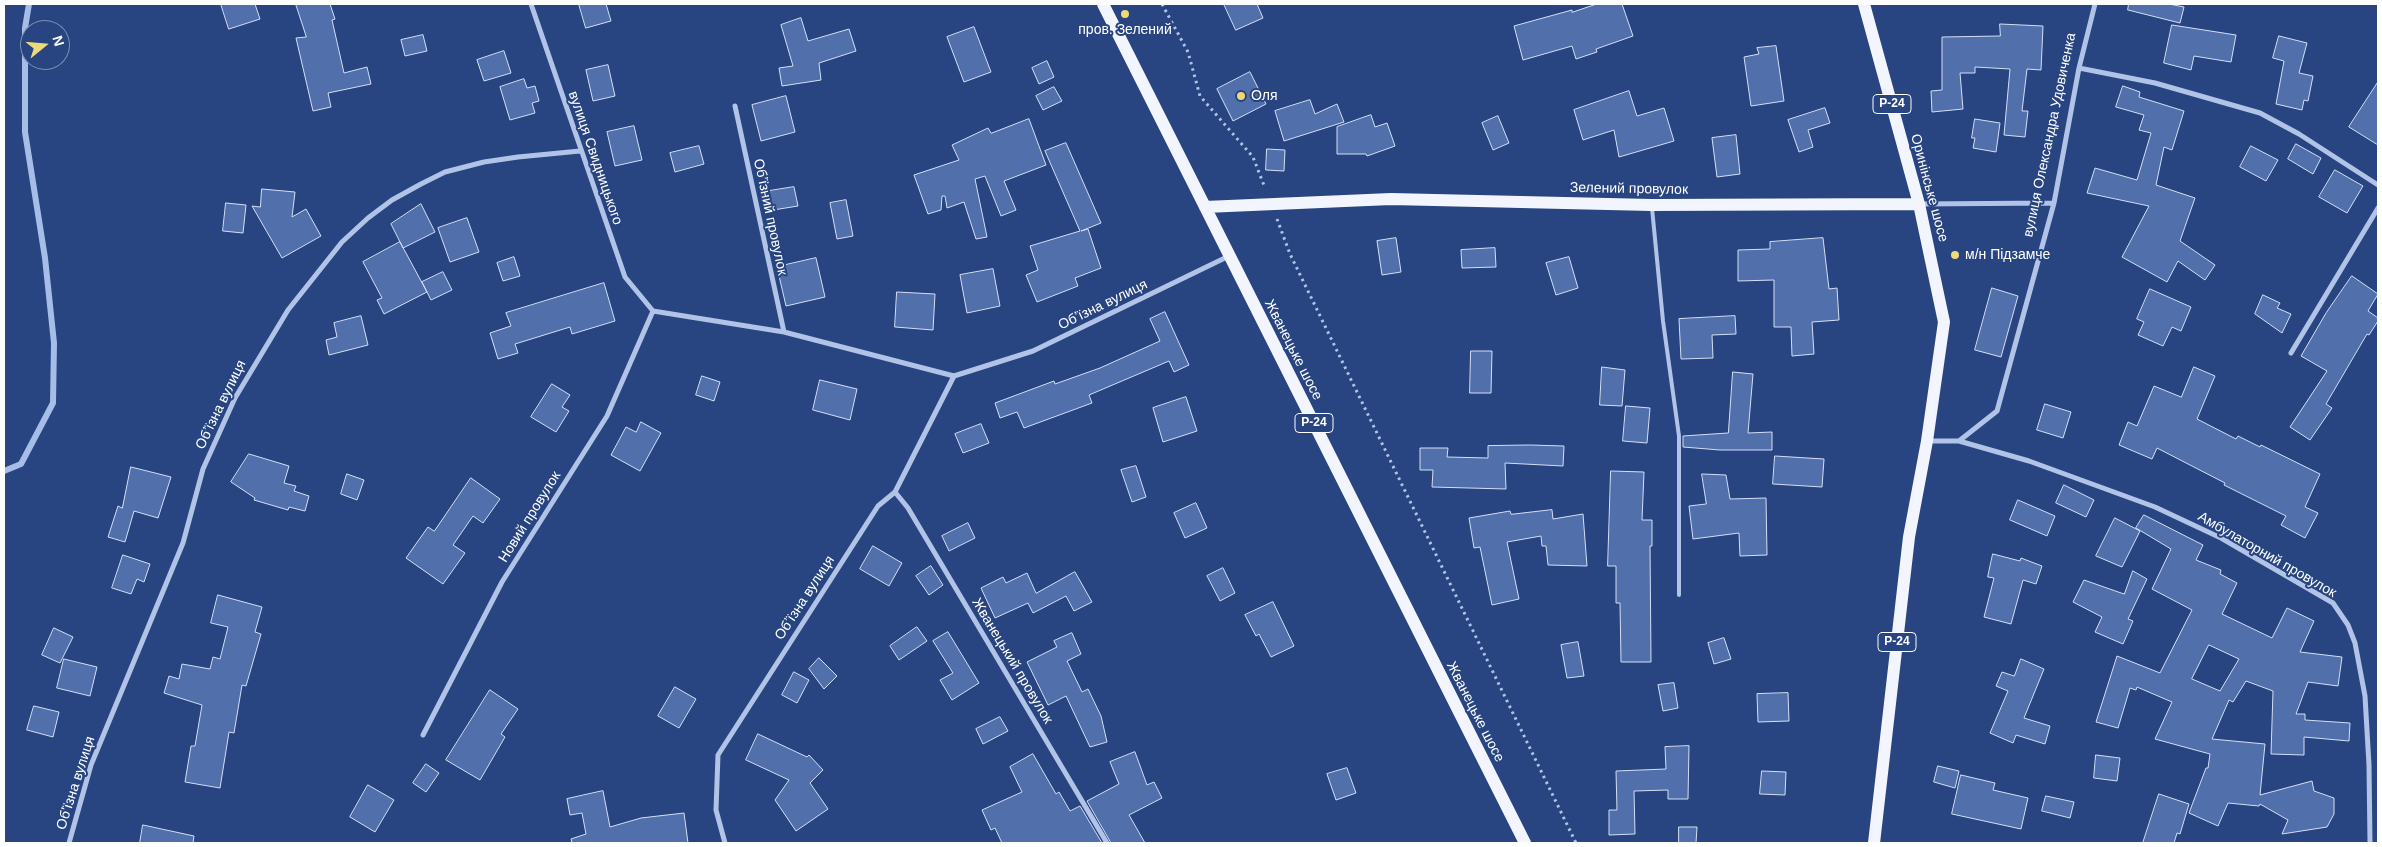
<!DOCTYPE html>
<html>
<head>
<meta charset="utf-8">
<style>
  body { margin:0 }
  #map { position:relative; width:2382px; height:847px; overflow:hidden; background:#284582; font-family:Helvetica,sans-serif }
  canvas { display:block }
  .frame { position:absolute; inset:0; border:5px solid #fff; pointer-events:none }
  .north { position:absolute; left:20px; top:20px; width:50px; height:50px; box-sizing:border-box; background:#284582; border:1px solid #7e8fb4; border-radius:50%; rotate:73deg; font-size:14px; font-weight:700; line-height:20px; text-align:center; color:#fff }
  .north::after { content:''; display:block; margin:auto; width:18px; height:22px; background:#eed978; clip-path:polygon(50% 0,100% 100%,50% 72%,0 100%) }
</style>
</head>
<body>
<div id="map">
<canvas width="2382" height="847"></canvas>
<div class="frame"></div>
<div class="north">N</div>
</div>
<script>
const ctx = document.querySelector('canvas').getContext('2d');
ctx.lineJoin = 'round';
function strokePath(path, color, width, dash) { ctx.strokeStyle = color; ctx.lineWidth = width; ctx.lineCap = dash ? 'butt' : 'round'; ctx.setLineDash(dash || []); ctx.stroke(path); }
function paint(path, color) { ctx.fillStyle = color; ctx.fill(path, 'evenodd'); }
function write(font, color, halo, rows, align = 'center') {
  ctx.font = font + ' Helvetica,sans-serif'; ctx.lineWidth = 4; ctx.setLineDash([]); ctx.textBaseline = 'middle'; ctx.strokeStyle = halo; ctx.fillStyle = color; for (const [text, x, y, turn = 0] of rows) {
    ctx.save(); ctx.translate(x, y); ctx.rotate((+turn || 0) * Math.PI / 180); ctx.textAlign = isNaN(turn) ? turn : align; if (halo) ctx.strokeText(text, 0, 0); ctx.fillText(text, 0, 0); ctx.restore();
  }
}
strokePath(new Path2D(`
  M4 471 21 464 53 403 54 343 45 258 25 132V28L29 4`), '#a6bde7', 6);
const building = new Path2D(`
  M221 4H255L260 19 229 29Z
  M296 4H330L335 19 332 20 344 73 367 67 371 84 328 93 331 107 313 111 296 38 306 37Z
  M579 4H606L611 21 586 28Z
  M1224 4H1257L1263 18 1236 30Z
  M1597 4H1622L1633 36 1596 49 1597 52 1576 59 1572 46 1523 60 1514 26 1572 10V12Z
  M2129 4H2169L2184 7 2180 23 2128 10Z
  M801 18 808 41 849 29 856 51 819 63 821 80 782 86 779 68 793 66 781 25Z
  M2000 24 2043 26 2041 70 2027 69 2022 111H2028L2025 137 2004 135 2010 69 1975 67V73H1960L1963 109 1932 112 1931 91 1942 90V37L2000 36Z
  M2172 25 2236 35 2231 62 2194 56 2191 70 2164 63Z
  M974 27 991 72 964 82 947 37Z
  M423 35 427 51 405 56 401 40Z
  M2279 36 2307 43 2299 73 2313 76 2308 101 2304 100 2302 110 2276 104 2284 61 2273 58Z
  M1776 46 1784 101 1751 106 1744 57 1759 54 1757 48Z
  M504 51 511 73 484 81 477 60Z
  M1047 61 1054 77 1039 84 1032 68Z
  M608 65 615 96 593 101 586 70Z
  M1250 72 1266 104 1233 121 1217 89Z
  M524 79 527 88 535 86 539 101 532 103 535 113 510 120 500 87Z
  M2378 82V145L2349 127Z
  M2123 86 2140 92 2139 97 2184 111 2172 150 2164 147 2156 185 2195 198 2180 241 2215 265 2205 280 2178 261 2167 282 2122 257 2149 206 2087 193 2095 168 2137 180 2151 133 2139 130 2144 115 2116 107Z
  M1054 87 1062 101 1043 110 1036 96Z
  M1629 91 1637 116 1664 108 1674 141 1619 157 1614 130 1583 140 1574 110Z
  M786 96 795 132 761 141 752 105Z
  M1310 100 1315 114 1337 104 1344 122 1284 141 1275 111Z
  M1825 108 1830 123 1808 130 1813 147 1799 152 1788 120Z
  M1371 115 1375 127 1387 123 1395 146 1367 156 1366 154H1337V127Z
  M1498 116 1509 143 1493 150 1482 123Z
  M1029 119 1046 165 1004 181 1016 210 1001 216 985 176 975 179 987 237 976 239 964 202 947 208 945 196H942L941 210 928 214 914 175 959 160 952 145 988 128 991 133Z
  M1975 119 2000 123 1996 152 1973 148 1975 138H1972Z
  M634 126 642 160 615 166 607 132Z
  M1736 135 1740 174 1717 177 1712 138Z
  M1066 143 1101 223 1081 231 1088 229 1101 268 1075 278 1078 286 1037 302 1026 275 1038 270 1030 246 1080 231 1045 151Z
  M2296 144 2321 158 2313 174 2288 159Z
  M699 146 704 164 675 172 670 153Z
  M2251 146 2278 160 2266 181 2240 167Z
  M1267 149 1285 150 1284 171 1266 170Z
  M2335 170 2363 186 2347 213 2319 197Z
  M794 187 798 206 767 211 763 192Z
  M262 189 295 192 292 217 306 209 321 236 282 258 252 206 260 207Z
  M846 200 853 236 837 239 830 203Z
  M226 203 246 205 243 233 223 231Z
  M421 204 435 232 403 248 391 224Z
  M467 218 479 252 450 262 438 228Z
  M1396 238 1401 272 1382 275 1377 241Z
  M1823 238 1829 289 1837 288 1839 320 1812 322 1814 354 1792 356 1791 327H1774V280L1738 281V250L1770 249V242Z
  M400 242 427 292 384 314 377 300 382 298 363 262Z
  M1495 248 1496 267 1462 268 1461 250Z
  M514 257 520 276 503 281 497 263Z
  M1569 257 1578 288 1556 295 1546 263Z
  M816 258 825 297 786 306 777 267Z
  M993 269 1000 306 967 313 960 275Z
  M443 272 452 290 431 300 422 282Z
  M2352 276 2378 294 2368 311 2378 318V321L2369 335 2367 334 2326 404 2332 408 2310 440 2290 427 2327 371 2301 356 2326 313Z
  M604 283 615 321 572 334 570 327 515 344 518 353 498 359 490 333 511 326 506 313Z
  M1992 288 2018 296 2001 357 1975 350Z
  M2150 289 2191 307 2181 331 2172 327 2163 346 2138 335 2144 322 2137 319Z
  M897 292 935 294 933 330 895 327Z
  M2263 295 2280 303 2277 308 2291 314 2282 333 2255 314Z
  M1165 312 1189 365 1174 372 1169 361 1089 395 1092 403 1024 428 1017 412 1000 418 995 403 1054 381 1055 384 1100 368 1160 341 1150 319Z
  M361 316 368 345 329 355 326 340 337 337 334 323Z
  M1735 316 1736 334 1712 335 1713 358 1681 359 1679 319Z
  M1471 351H1492L1491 393H1470Z
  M1602 367 1625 370 1622 406 1600 405Z
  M2194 367 2215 376 2197 419 2236 439 2238 436 2260 447 2261 445 2320 474 2305 507 2318 513 2305 538 2281 525 2286 516 2224 485 2225 483 2157 448 2152 459 2119 445 2128 422 2137 426 2154 386 2181 397Z
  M1733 372 1753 374 1748 433 1772 432V450H1720L1683 447V436L1728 433Z
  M702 376 720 382 714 401 696 395Z
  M820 380 857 389 850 420 813 410Z
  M552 384 570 395 562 407 569 411 556 432 531 417Z
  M1186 397 1197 431 1163 442 1153 408Z
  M2045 404 2071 412 2063 438 2037 430Z
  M1626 406 1650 408 1647 443 1623 441Z
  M641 422 661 433 640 471 611 455 626 427 636 432Z
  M981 424 989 443 963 453 955 434Z
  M1530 445 1564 446 1563 466 1505 463 1506 489 1432 487 1433 470H1420V448H1448L1447 457 1488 458V446Z
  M249 454 289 466 284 483 296 486 294 491 309 496 305 511 289 507 288 510 254 500 255 498 231 482Z
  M1775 456 1824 459 1822 487 1773 484Z
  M1136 466 1146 497 1132 502 1121 470Z
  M131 467 171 477 158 518 134 511 125 542 108 537 118 506 122 508Z
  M1611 471 1644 472 1642 520H1652V546H1650L1651 662H1621L1620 603H1616V566H1608Z
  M347 474 364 480 357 500 341 494Z
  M1702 474 1726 475 1730 499 1766 498 1767 555 1740 556 1739 533 1693 539 1689 506 1706 504Z
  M471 478 500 499 483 523 473 516 453 545 465 553 443 584 406 558 428 527 434 531Z
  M2064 485 2094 500 2086 517 2056 503Z
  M2018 500 2055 516 2047 536 2010 520Z
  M1196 503 1207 528 1185 538 1174 513Z
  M1552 510 1553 519 1583 514 1587 566 1548 565 1546 546H1542L1541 536 1507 542 1519 599 1492 605 1480 547 1474 548 1469 518 1510 511 1511 514Z
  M2144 515 2203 545 2196 560 2221 570 2220 574 2237 583 2222 614 2272 638 2287 608 2314 621 2300 652 2342 657 2338 686 2308 682 2296 714H2305V720L2350 723 2349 741 2304 737V755L2271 754 2273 691 2246 681 2233 702 2229 700 2212 739 2265 744 2260 795 2312 781 2314 791 2334 798V814L2327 827 2282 834 2288 820 2260 804 2259 806 2228 803 2218 826 2189 813 2206 768H2208L2210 754 2155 739 2172 702 2137 687 2136 690 2130 688 2118 728 2096 722 2117 656 2160 673 2192 610 2152 589 2171 549 2136 528ZM2209 645 2239 659 2220 691 2192 679Z
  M2115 518 2140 531 2122 567 2096 556Z
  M968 523 975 538 949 551 942 536Z
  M873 546 902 563 889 586 860 569Z
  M1993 554 2020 561 2021 558 2042 566 2036 584 2023 580 2011 624 1984 617 1994 578 1988 577Z
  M123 555 150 564 144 582 137 579 131 594 112 588Z
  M931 566 943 585 929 595 916 576Z
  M1223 568 1235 593 1220 601 1207 576Z
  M2133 571 2147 579 2128 619 2133 621 2123 644 2095 632 2102 617 2073 602 2084 580 2124 594Z
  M1075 572 1092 602 1074 611 1066 596 1033 613 1028 603 995 618 981 588 1003 577 1006 583 1027 573 1036 593Z
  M218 595 262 607 255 632 261 634 246 686 242 685 234 733 229 732 220 788 185 782 191 746H195L202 705 164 693 169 676 179 679 182 664 210 669 213 657 220 659 228 627 211 623Z
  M1273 602 1294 646 1271 657 1259 634 1256 636 1245 615Z
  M917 627 927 641 899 660 890 646Z
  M54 628 73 637 60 663 42 655Z
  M948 632 979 683 952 700 940 680 953 673 933 641Z
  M1072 633 1081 654 1067 661 1082 692 1088 689 1101 716 1107 742 1090 747 1066 696 1048 705 1027 662 1057 647 1054 641Z
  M1724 638 1731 659 1714 664 1708 643Z
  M1578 642 1584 676 1567 678 1561 645Z
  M819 658 837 676 824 689 809 669Z
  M64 659 97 667 90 696 57 688Z
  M2021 659 2044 669 2024 718 2050 726 2045 744 2016 735 2013 743 1990 733 2008 691 1996 686 2002 672 2014 676Z
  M794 672 809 680 797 703 782 695Z
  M1674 683 1678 708 1663 711 1658 685Z
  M675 687 696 699 679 728 658 716Z
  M490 690 518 709 501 734 505 737 480 780 446 760Z
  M1788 693 1789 721 1758 722 1757 694Z
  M34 706 59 712 53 737 27 730Z
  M1000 717 1008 731 983 744 976 729Z
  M758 734 807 757 809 755 823 770 810 783 828 809 796 831 775 800 789 780 746 760Z
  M1689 746 1688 799H1668V790L1634 791 1635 834 1609 835V810H1617L1616 771 1666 769 1665 747Z
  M1135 752 1147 785 1154 782 1162 798 1129 815 1145 843H1111L1087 801 1119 784 1110 762Z
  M1033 754 1056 794 1059 792 1070 811 1080 806 1102 843H1002L995 828 991 830 982 810 1022 792 1010 767Z
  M2096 755 2120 758 2117 781 2094 778Z
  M426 764 439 773 426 792 413 783Z
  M1938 766 1959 771 1955 788 1934 782Z
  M1347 768 1356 793 1336 800 1327 774Z
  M1762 771 1786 772 1785 795 1760 794Z
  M1961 775 1995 783 1993 790 2028 798 2021 829 1952 814Z
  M368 785 394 800 375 832 350 817Z
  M603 791 610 827 641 818 684 813 688 843H572L571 839 586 834 582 813 570 815 567 799Z
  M2159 794 2189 804 2180 834 2177 833 2174 843H2143Z
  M2046 796 2074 802 2070 818 2042 811Z
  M143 825 194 836 193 843H140Z
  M1679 827H1697L1696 843H1679Z`);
paint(building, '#516fab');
strokePath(building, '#d4dff5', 1);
strokePath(new Path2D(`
  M1162 4 1188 52 1200 96 1253 157 1265 188
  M1277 219 1290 254 1576 843`), '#b1c3e6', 3, [2.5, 4]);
strokePath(new Path2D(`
  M1652 208 1663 321 1679 436V595`), '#b1c3e6', 4);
strokePath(new Path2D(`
  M531 4 625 277 653 311
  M2079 68 2155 83 2260 113 2299 134 2378 185
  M735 106 784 332
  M1919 204 2054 203
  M653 311 784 332 954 376 1033 351 1229 256
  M2291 353 2378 208
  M1927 441H1959L1997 411 2054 203 2079 68 2095 4
  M1959 441 2029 461 2155 507 2221 538 2333 603 2348 625 2355 643 2365 696 2369 765 2370 843
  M895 492 908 508 1107 843
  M423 735 502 582 607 416 653 311
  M69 843 91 765 183 543 203 469 235 398 288 310 342 242 368 218 392 200 421 184 445 172 484 162 518 157 580 151
  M725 843 716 810 718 755 878 506 895 492 954 376`), '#b1c3e6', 5);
strokePath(new Path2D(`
  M1103 4 1525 843
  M1864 4 1919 204 1944 322 1927 441 1909 537 1874 843
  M1205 207 1391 199 1651 205 1919 204`), '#f2f5fd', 12);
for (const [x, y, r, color] of [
  [1125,14,5,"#eed978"],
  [1241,96,5,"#eed978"],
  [1955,255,5,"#eed978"]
]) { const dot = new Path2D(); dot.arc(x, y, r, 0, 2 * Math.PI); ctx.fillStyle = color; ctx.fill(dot); strokePath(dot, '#284582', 2); }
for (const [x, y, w] of [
  [1892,104,38],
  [1314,423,38],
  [1897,642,38]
]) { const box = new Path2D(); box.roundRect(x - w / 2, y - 9.5, w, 19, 4); ctx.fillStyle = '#284582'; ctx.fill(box); strokePath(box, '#fff', 1); }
write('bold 12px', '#fff', null, [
  ["Р-24",1892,104],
  ["Р-24",1314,423],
  ["Р-24",1897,642]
]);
write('14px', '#fff', '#284582', [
  ["пров. Зелений",1125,30,"center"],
  ["Оля",1251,96],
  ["м/н Підзамче",1965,255]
], 'left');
write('14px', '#fff', '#284582', [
  ["вулиця Олександра Удовиченка",2050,135,-78],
  ["вулиця Свидницького",595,158,71],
  ["Оринінське шосе",1929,188,75],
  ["Зелений провулок",1629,189,1],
  ["Обʼїзний провулок",770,217,78],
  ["Обʼїзна вулиця",1103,305,-26],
  ["Жванецьке шосе",1293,350,63],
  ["Обʼїзна вулиця",221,405,-64],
  ["Новий провулок",530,517,-58],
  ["Амбулаторний провулок",2267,555,30],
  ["Обʼїзна вулиця",805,598,-57],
  ["Жванецький провулок",1012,661,59],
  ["Жванецьке шосе",1475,712,63],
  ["Обʼїзна вулиця",76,783,-72]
]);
</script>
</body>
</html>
